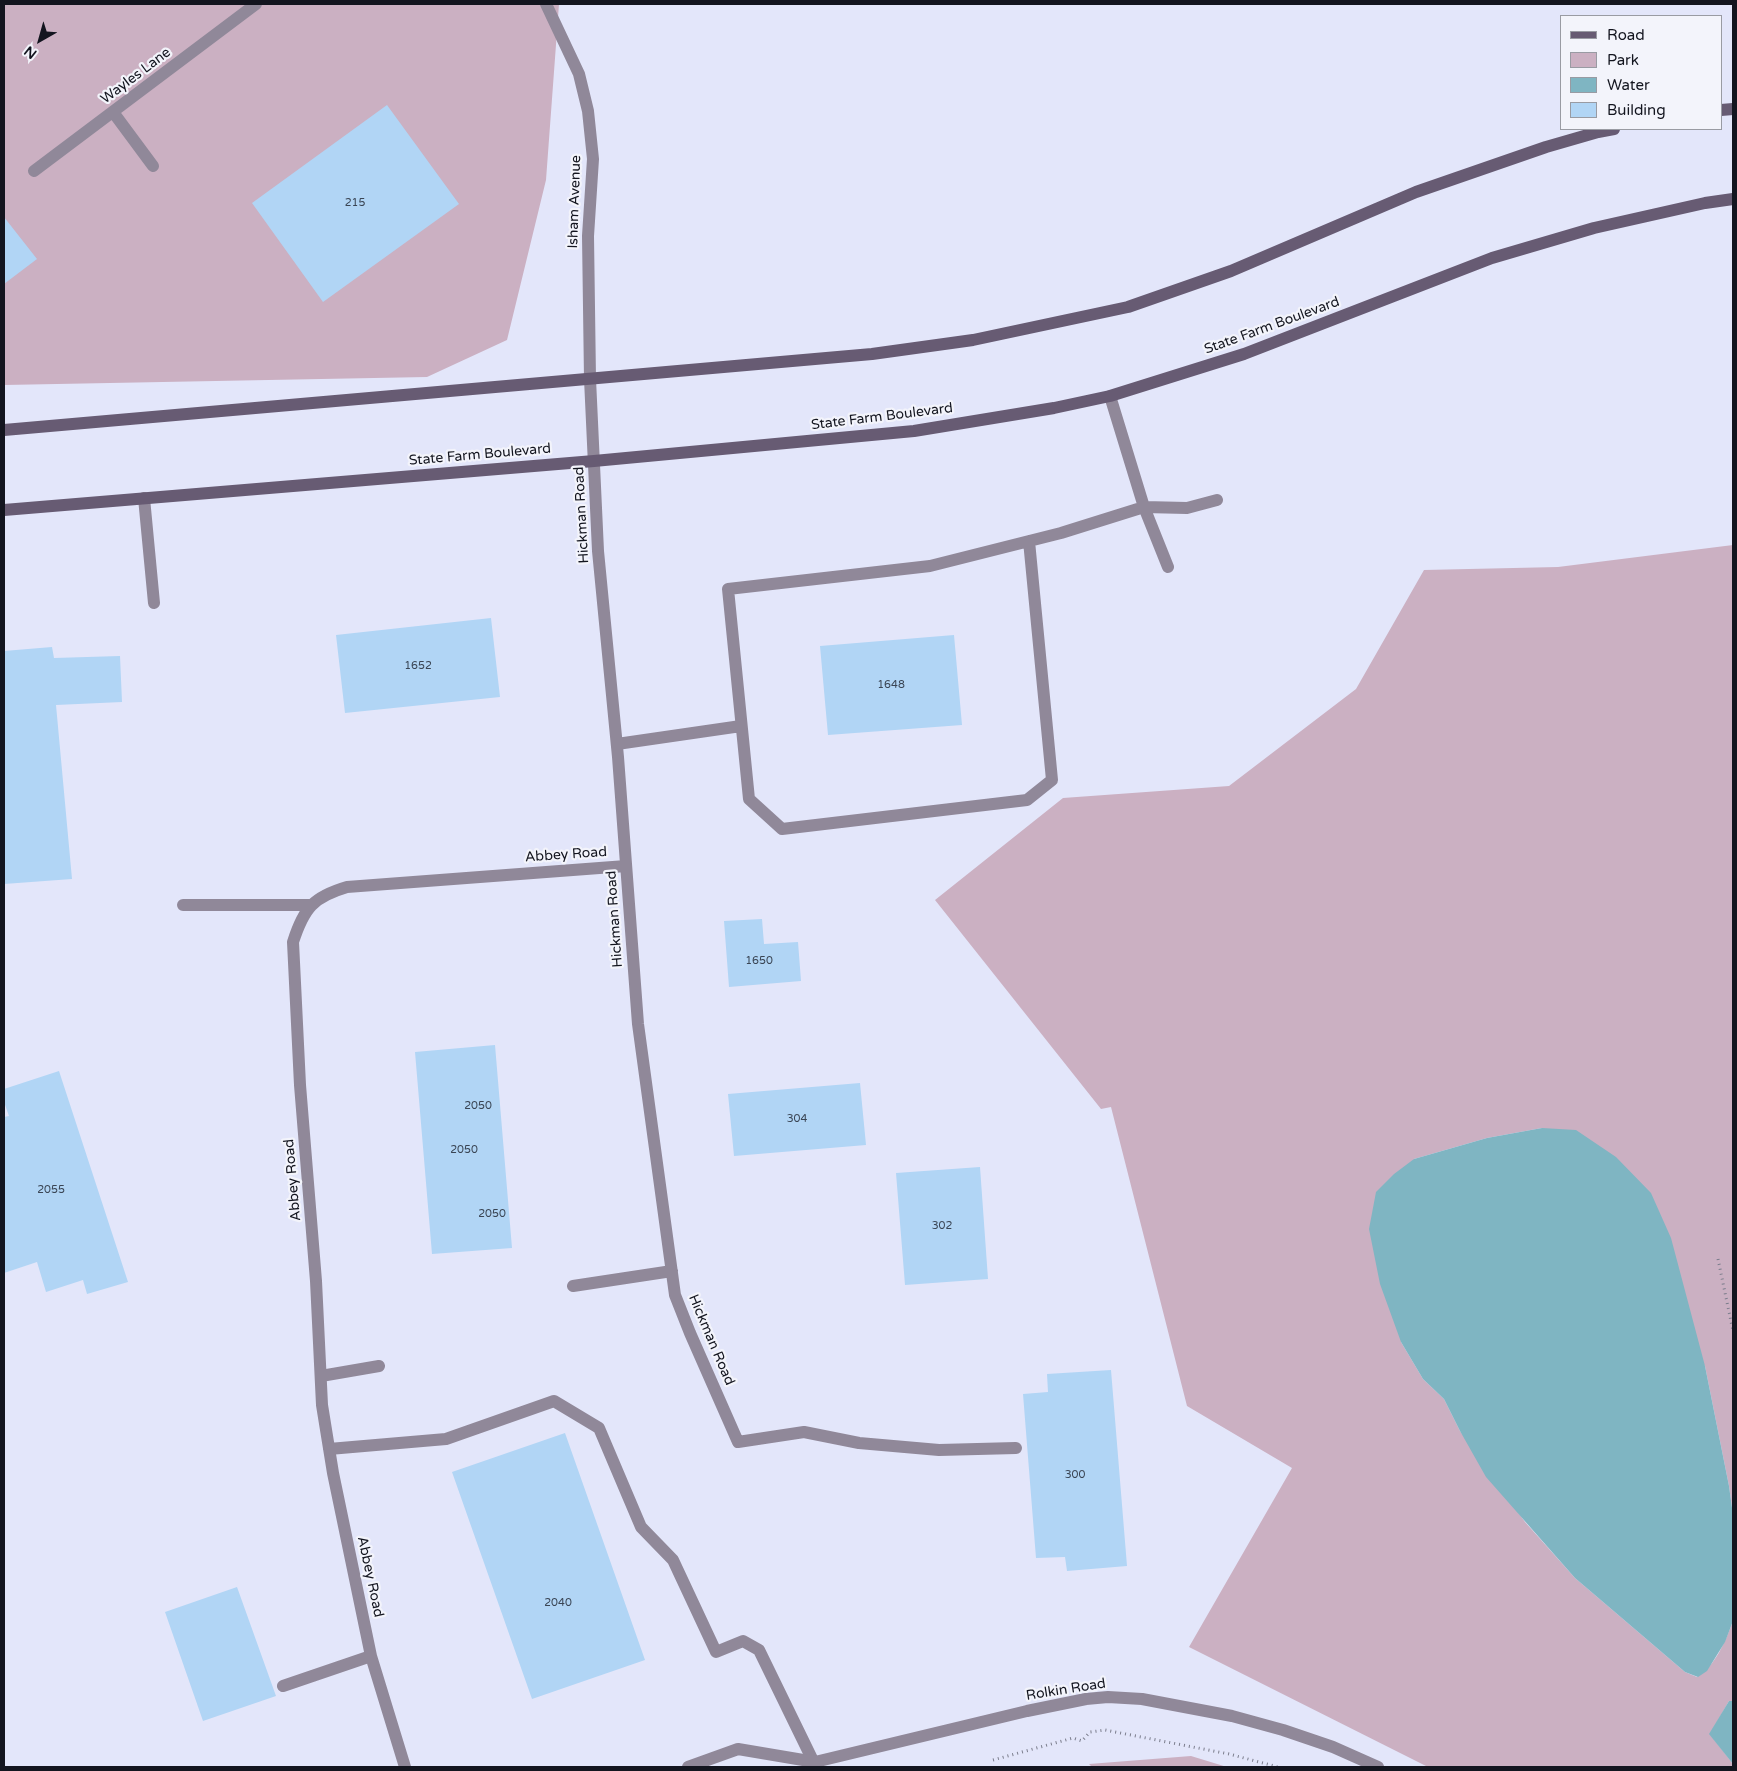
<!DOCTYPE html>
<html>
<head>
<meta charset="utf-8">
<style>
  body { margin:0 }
  #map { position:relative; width:1737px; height:1771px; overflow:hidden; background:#e3e6fa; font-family:"Varela Round",sans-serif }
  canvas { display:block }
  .frame { position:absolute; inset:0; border:5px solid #13151f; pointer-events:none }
  .legend { position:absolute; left:1560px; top:15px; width:162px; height:115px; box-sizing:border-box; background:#f3f4fb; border:1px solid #999ba3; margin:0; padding:6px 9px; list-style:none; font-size:15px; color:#13151f }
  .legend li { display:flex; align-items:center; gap:10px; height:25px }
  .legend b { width:25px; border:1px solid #999ba3 }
  .north { position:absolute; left:15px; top:15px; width:50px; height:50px; -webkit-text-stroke:4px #f3f4fb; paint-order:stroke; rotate:218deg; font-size:14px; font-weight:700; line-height:20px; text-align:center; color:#13151f }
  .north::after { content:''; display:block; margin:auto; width:18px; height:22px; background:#13151f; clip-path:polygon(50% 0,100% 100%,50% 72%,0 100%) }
</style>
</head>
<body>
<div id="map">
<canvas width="1737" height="1771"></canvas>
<div class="frame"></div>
<ul class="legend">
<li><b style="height:6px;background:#675b73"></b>Road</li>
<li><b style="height:14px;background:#cbb0c2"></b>Park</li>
<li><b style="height:14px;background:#7fb5c2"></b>Water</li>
<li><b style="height:14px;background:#b1d5f5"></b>Building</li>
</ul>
<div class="north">N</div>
</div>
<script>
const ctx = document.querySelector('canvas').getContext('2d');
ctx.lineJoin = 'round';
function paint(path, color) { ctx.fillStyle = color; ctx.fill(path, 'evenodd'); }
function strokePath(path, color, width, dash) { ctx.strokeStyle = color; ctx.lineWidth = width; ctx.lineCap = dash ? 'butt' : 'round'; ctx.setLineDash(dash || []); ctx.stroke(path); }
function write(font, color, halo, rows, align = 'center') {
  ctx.font = font + ' "Varela Round",sans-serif'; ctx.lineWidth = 4.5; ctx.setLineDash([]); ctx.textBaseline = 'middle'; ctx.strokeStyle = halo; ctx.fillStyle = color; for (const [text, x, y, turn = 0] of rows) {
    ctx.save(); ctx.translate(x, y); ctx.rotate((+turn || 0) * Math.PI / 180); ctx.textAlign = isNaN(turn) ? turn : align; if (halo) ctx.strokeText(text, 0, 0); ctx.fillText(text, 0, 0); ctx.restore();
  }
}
paint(new Path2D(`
  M4 4H559L546 180 507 340 427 377 4 385Z
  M1733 545V1515L1729 1486 1705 1366 1542 1128 1487 1138 1414 1159 1401 1342 1423 1379 1444 1399 1460 1431 1525 1522 1575 1578 1685 1672 1697 1677C1716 1665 1725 1642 1733 1621V1701H1729L1710 1734 1733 1764V1767H1428L1189 1647 1292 1468 1187 1406 1111 1107 1101 1109 935 900 1063 798 1229 786 1356 689 1424 570 1558 567Z
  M1191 1756 1227 1767H1092L1089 1764Z`), '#cbb0c2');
paint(new Path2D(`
  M1542 1128 1576 1130 1616 1157 1651 1193 1671 1238 1705 1366 1729 1486 1733 1515V1621L1725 1642 1707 1671 1698 1677 1685 1672 1575 1578 1486 1477 1460 1431 1444 1399 1423 1379 1401 1342 1380 1284 1369 1229 1376 1192 1394 1174 1414 1159 1487 1138Z
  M1729 1701H1733V1764L1709 1734Z`), '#7fb5c2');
paint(new Path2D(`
  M387 105 459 204 323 302 252 203Z
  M4 217 37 259 4 284Z
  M491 618 500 697 345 713 336 635Z
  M954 635 962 725 828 735 820 646Z
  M52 647 54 658 120 656 122 702 56 705 72 879 4 884V651Z
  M762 919 764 944 798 942 801 981 729 987 724 921Z
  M495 1045 512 1248 432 1254 415 1052Z
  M59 1071 128 1282 87 1294 83 1280 46 1292 37 1262 4 1273V1117L9 1116 4 1102V1089Z
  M860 1083 866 1145 734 1156 728 1094Z
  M980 1167 988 1279 905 1285 896 1173Z
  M1111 1370 1127 1566 1067 1571 1065 1557 1036 1558 1023 1394 1048 1392 1047 1374Z
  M565 1433 645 1660 532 1699 452 1472Z
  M237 1587 276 1696 203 1721 165 1612Z`), '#b1d5f5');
strokePath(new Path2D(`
  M1718 1259 1733 1331
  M993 1760 1073 1738 1082 1741 1090 1732 1105 1730 1229 1754 1278 1767`), '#7b7d8c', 3, [1, 4]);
strokePath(new Path2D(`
  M546 4 579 74 588 111 593 159 588 236 590 379 598 551 618 757 638 1024 675 1295 690 1333 738 1442 804 1432 859 1443 939 1450 1016 1448
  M113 112 153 166
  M34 171 256 4
  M1110 396 1144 507 1168 567
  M144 498 154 603
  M1029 541 1052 780 1027 800 782 829 749 799 728 589 930 566 1061 533 1144 507 1187 508 1217 500
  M617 744 741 726
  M183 905H311
  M573 1286 672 1271
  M321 1376 379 1366
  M329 1449 446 1439 554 1401 599 1428 641 1527 673 1560 716 1652 743 1641 759 1650 816 1767
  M283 1686 371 1656
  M405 1767 371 1656 333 1473 322 1405 316 1281 300 1085 293 942C304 908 313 897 347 887L626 866`), '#908899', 12);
strokePath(new Path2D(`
  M688 1767 738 1749 815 1762 1027 1711 1086 1699 1108 1697 1142 1699 1232 1716 1283 1730 1333 1747 1378 1767`), '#908899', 12);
strokePath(new Path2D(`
  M1721 110 1733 109
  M4 430 872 354 973 340 1128 307 1231 271 1416 192 1546 147 1598 132 1614 129
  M4 510 594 461 914 431 1054 408 1110 396 1244 354 1492 258 1594 228 1705 203 1733 199`), '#675b73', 12);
write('11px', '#3a4554', null, [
  ["215",355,203],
  ["1652",418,666],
  ["1648",891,685],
  ["1650",759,961],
  ["2050",478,1106],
  ["304",797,1119],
  ["2050",464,1150],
  ["2055",51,1190],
  ["2050",492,1214],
  ["302",942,1226],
  ["300",1075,1475],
  ["2040",558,1603]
]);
write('14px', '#13151f', '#f3f4fb', [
  ["Wayles Lane",136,76,-37],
  ["Isham Avenue",575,202,-88],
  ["State Farm Boulevard",1272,326,-20],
  ["State Farm Boulevard",882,417,-7],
  ["State Farm Boulevard",480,455,-5],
  ["Hickman Road",582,515,-93],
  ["Abbey Road",566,855,-4],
  ["Hickman Road",615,919,-94],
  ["Abbey Road",293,1180,-95],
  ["Hickman Road",711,1340,67],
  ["Abbey Road",370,1577,78],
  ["Rolkin Road",1066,1690,-9]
]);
</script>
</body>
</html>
